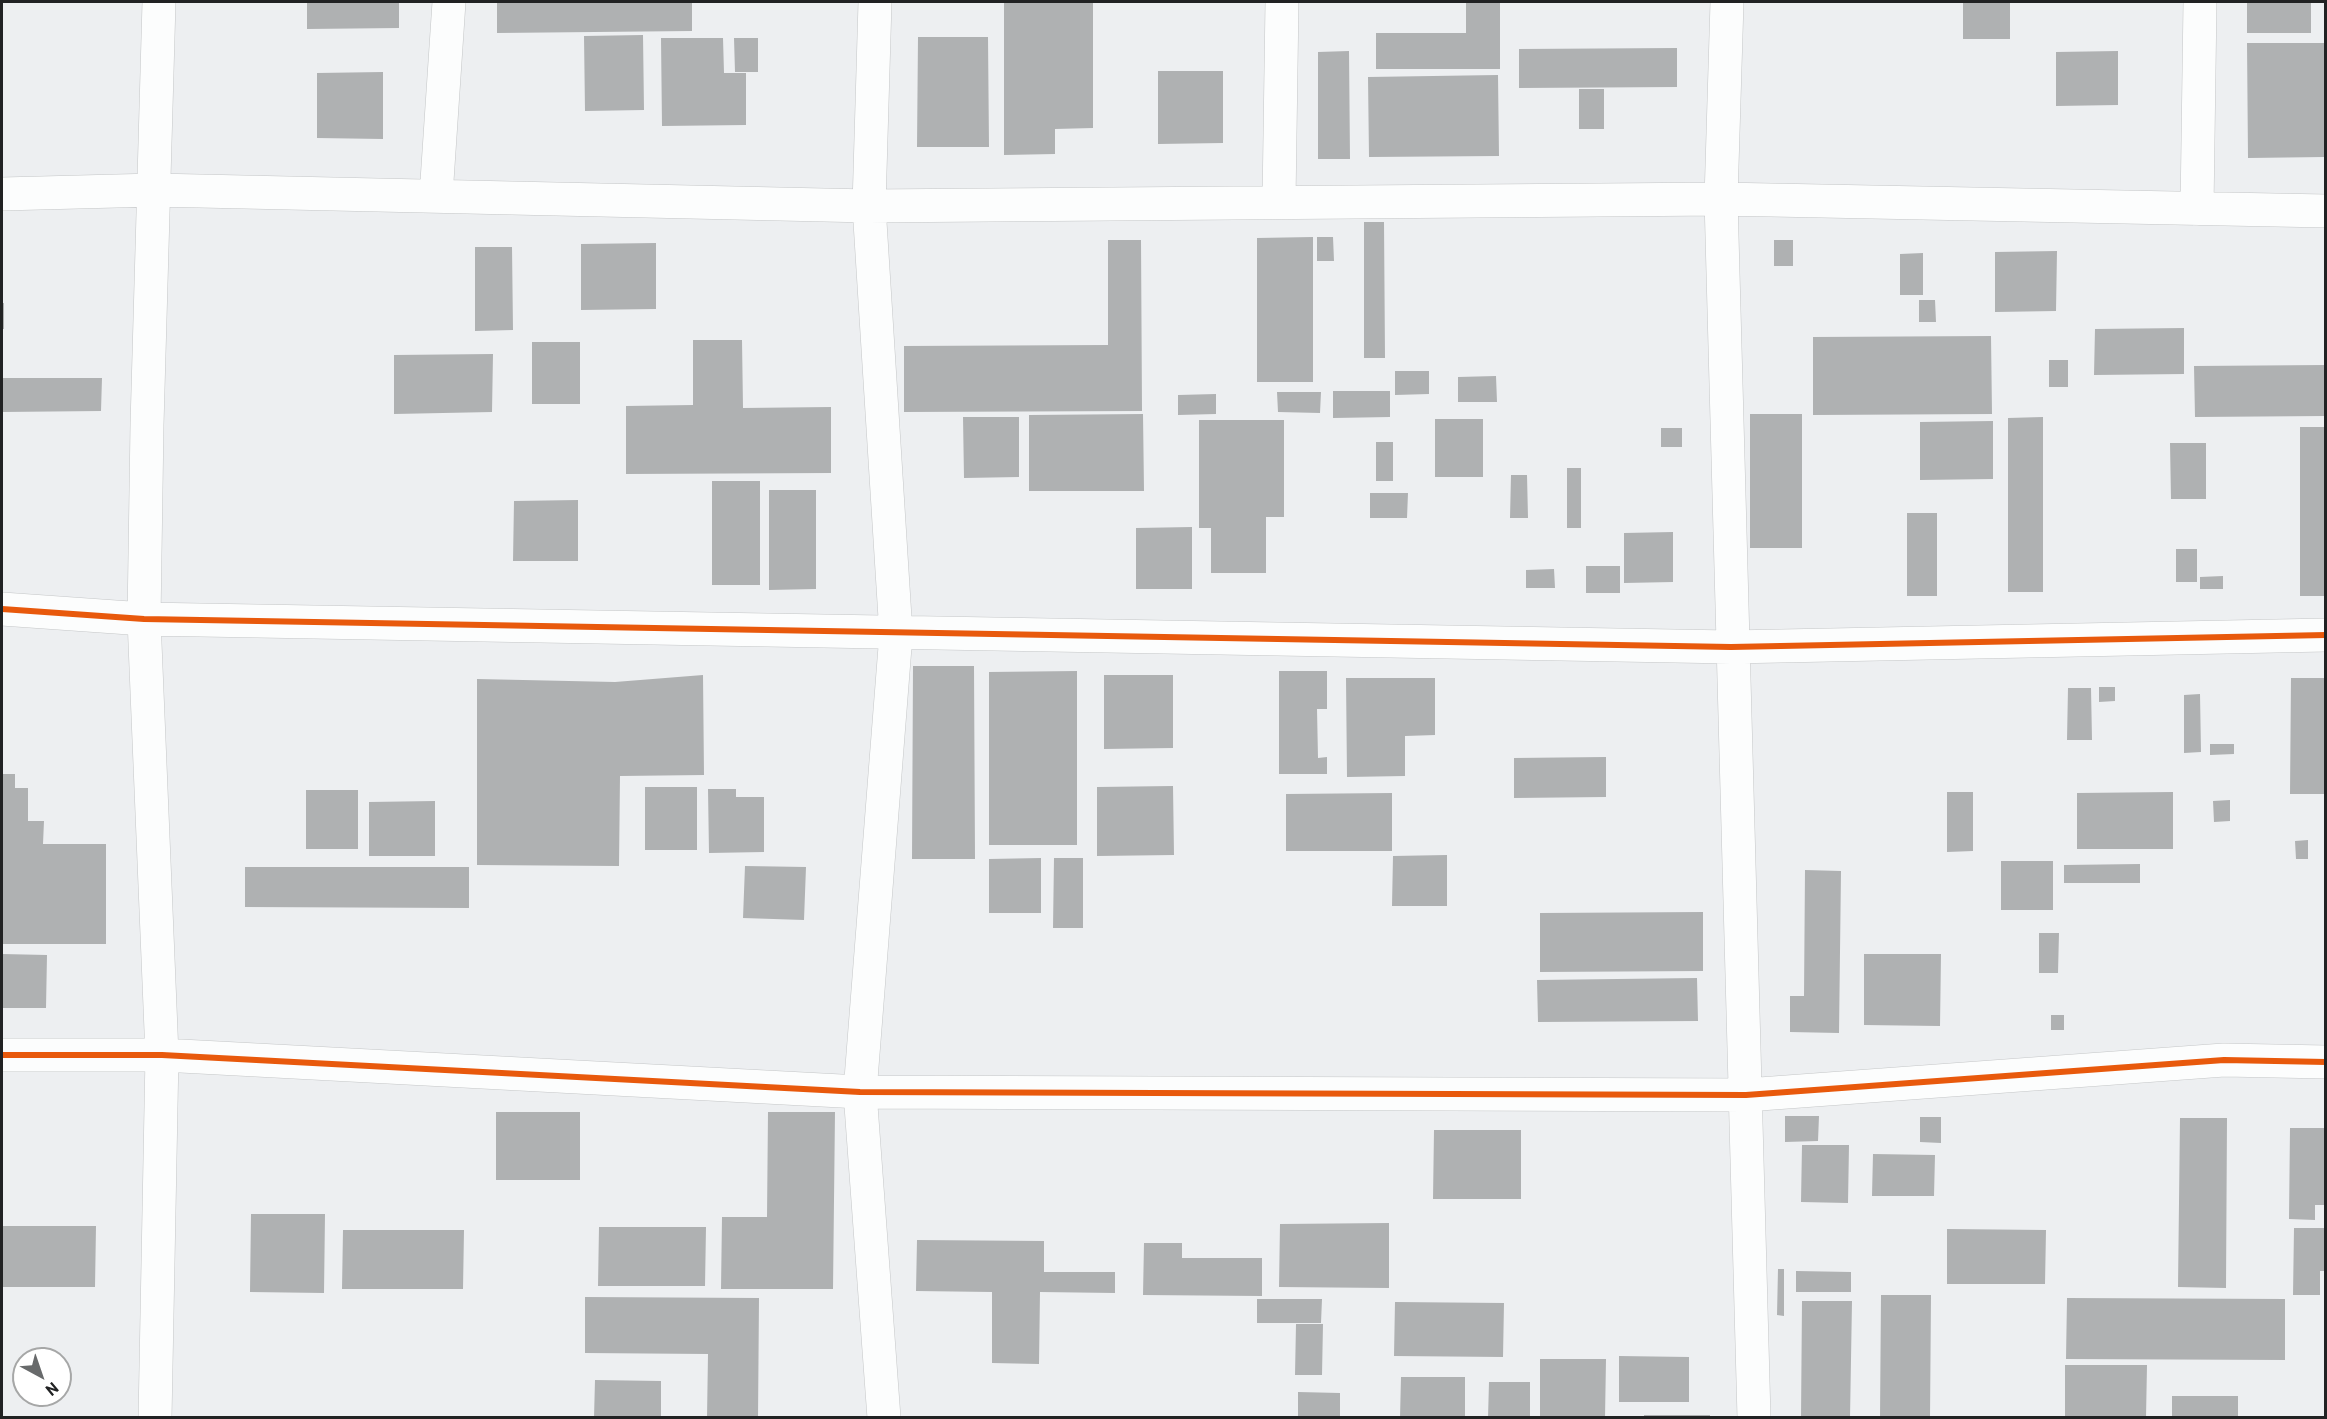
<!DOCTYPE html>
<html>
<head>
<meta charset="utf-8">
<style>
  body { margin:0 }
  #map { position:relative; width:2327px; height:1419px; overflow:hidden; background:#edeff1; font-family:Barlow,sans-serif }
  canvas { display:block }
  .frame { position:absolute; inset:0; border:3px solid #212223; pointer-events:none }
  .north { position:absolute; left:12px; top:1347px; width:60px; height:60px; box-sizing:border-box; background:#fff; border:2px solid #a6a7a7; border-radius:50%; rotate:140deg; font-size:16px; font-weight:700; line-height:24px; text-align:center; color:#212223 }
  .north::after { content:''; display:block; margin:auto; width:21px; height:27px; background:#686a6b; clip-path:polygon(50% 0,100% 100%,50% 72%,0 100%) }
</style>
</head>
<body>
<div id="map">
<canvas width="2327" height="1419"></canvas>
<div class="frame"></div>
<div class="north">N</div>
</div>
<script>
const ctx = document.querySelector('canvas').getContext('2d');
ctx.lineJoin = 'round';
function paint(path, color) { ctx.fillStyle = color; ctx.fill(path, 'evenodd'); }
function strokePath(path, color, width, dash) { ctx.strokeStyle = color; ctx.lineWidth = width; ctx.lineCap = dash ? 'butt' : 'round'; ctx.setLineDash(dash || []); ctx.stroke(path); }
paint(new Path2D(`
  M307 2H399V28L307 29Z
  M497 2H692V31L497 33Z
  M1004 2H1093V128L1055 129V154L1004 155Z
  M1466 2H1500V69H1376V33H1466Z
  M1963 2H2010V39H1963Z
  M2247 2H2311V33H2247Z
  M643 35 644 110 585 111 584 36Z
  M918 37H988L989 147H917Z
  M661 38H723L724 73H746V125L662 126Z
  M734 38H758V72H735Z
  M2247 43H2324V157L2248 158Z
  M1677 48V87L1519 88V49Z
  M1349 51 1350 159H1318V52Z
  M2118 51V105L2056 106V52Z
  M1158 71H1223V143L1158 144Z
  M383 72V139L317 138V73Z
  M1498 75 1499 156 1369 157 1368 77Z
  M1579 89H1604V129H1579Z
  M1364 222H1384L1385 358H1364Z
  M1313 237V382H1257V238Z
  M1317 237H1333L1334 261H1317Z
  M1108 240H1141L1142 411 904 412V346L1108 345Z
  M1774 240H1793V266H1774Z
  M656 243V309L581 310V244Z
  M475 247H512L513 330 475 331Z
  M2057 251 2056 311 1995 312V252Z
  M1923 253V295H1900V254Z
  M1919 300H1935L1936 322H1919Z
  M2 303H4V329H2Z
  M2184 328V374L2094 375 2095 329Z
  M1991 336 1992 414 1813 415V337Z
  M693 340H742L743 408 831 407V473L626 474V406L693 405Z
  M532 342H580V404H532Z
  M493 354 492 412 394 414V355Z
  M2049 360H2068V387H2049Z
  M2325 365V416L2195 417 2194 366Z
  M1395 371H1429V394L1395 395Z
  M1496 376 1497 402H1458V377Z
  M2 378H102L101 411 2 412Z
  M1333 391H1390V417L1333 418Z
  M1277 392H1321L1320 413 1278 412Z
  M1216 394V414L1178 415V395Z
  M1143 414 1144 491H1029V415Z
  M1750 414H1802V548H1750Z
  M963 417H1019V477L964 478Z
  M2043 417V592H2008V418Z
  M1435 419H1483V477H1435Z
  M1199 420H1284V517H1266V573H1211V528H1199Z
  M1993 421V479L1920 480V422Z
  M2300 427H2325V596H2300Z
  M1661 428H1682V447H1661Z
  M1376 442H1393V481H1376Z
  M2170 443H2206V499H2171Z
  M1567 468H1581V528H1567Z
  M1511 475H1527L1528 518H1510Z
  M712 481H760V585H712Z
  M769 490H816V589L769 590Z
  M1370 493H1408L1407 518H1370Z
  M578 500V561H513L514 501Z
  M1907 513H1937V596H1907Z
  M1192 527V589H1136V528Z
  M1673 532V582L1624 583V533Z
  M2176 549H2197V582H2176Z
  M1586 566H1620V593H1586Z
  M1554 569 1555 588H1526V570Z
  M2223 576V589H2200V577Z
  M913 666H974L975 859H912Z
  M1077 671V845H989V672Z
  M1279 671H1327V709H1317L1318 758 1327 757V774H1279Z
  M703 675 704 775 620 776 619 866 477 865V679L615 682Z
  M1104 675H1173V748L1104 749Z
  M1346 678H1435V735L1405 736V776L1347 777Z
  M2291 678H2325V794H2290Z
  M2099 687H2115V701L2099 702Z
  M2068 688H2091L2092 740H2067Z
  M2200 694 2201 752 2184 753V695Z
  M2210 744H2234V754L2210 755Z
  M1606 757V797L1514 798V758Z
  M2 774H15V788H28V821H44L43 844H106V944H2Z
  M1173 786 1174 855 1097 856V787Z
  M645 787H697V850H645Z
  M708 789H736V797H764V852L709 853Z
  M306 790H358V849H306Z
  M1947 792H1973V851L1947 852Z
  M2173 792V849H2077V793Z
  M1392 793V851H1286V794Z
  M2230 800V821L2214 822 2213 801Z
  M435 801V856H369V802Z
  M2308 840V859H2296L2295 841Z
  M1447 855V906H1392L1393 856Z
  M1041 858V913H989V859Z
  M1054 858H1083V928H1053Z
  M2001 861H2053V910H2001Z
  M2140 864V883H2064V865Z
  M745 866 806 867 804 920 743 918Z
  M245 867H469V908L245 907Z
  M1805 870 1841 871 1839 1033 1790 1032V996H1804Z
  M1703 912V971L1540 972V913Z
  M2039 933H2059L2058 973H2039Z
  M2 954 47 955 46 1008H2Z
  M1864 954H1941L1940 1026 1864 1025Z
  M1697 978 1698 1021 1538 1022 1537 980Z
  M2051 1015H2064V1030H2051Z
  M496 1112H580V1180H496Z
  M768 1112H835L833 1289H721L722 1217H767Z
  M1785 1116H1819L1818 1141 1785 1142Z
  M1920 1117H1941V1143L1920 1142Z
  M2180 1118H2227L2226 1288 2178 1287Z
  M2290 1128H2325V1205H2315V1220L2289 1219Z
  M1434 1130H1521V1199H1433Z
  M1802 1145H1849L1848 1203 1801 1202Z
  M1873 1154 1935 1155 1934 1196H1872Z
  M251 1214H325L324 1293 250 1292Z
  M1389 1223V1288L1279 1287 1280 1224Z
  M2 1226H96L95 1287H2Z
  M599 1227H706L705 1286H598Z
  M2294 1228H2325V1271H2320V1295H2293Z
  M1947 1229 2046 1230 2045 1284H1947Z
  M343 1230H464L463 1289H342Z
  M917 1240 1044 1241V1272H1115V1293L1040 1292 1039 1364 992 1363V1292L916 1291Z
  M1144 1243H1182V1258H1262V1296L1143 1295Z
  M1778 1269H1784V1316L1777 1315Z
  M1796 1271 1851 1272V1292H1796Z
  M1881 1295H1931L1930 1418H1880Z
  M585 1297 759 1298 758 1418H707L708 1354 585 1353Z
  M2067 1298 2285 1299V1360L2066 1359Z
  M1257 1299H1322L1321 1323H1257Z
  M1802 1301H1852L1850 1418H1801Z
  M1395 1302 1504 1303 1503 1357 1394 1356Z
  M1296 1324H1323L1322 1375H1295Z
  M1619 1356 1689 1357V1402H1619Z
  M1540 1359H1606L1605 1418H1540Z
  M2065 1365H2147L2146 1418H2065Z
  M1401 1377H1465V1418H1400Z
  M595 1380 661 1381V1418H594Z
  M1489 1382H1530V1418H1488Z
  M1298 1392 1340 1393V1418H1298Z
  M2172 1396H2238V1418H2172Z
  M1644 1415H1710V1418H1644Z`), '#afb1b2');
const minor = new Path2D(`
  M875 2 869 206 896 634 860 1092 884 1418
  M1727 2 1721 199 1754 1418
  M2 194 155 190 869 206 1721 199 2326 211
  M436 196 449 2
  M1279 201 1282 2
  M2197 209 2200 2
  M2 609 144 619 1731 647 2326 635
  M2 1055H162L860 1092 1746 1095 2224 1060 2326 1062
  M155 1418 162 1055 144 619 147 425 159 2`);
strokePath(minor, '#c4c6c7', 34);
strokePath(minor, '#fcfdfd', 33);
strokePath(new Path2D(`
  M2 609 144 619 1731 647 2326 635
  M2 1055H162L860 1092 1746 1095 2224 1060 2326 1062`), '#e8590c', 6);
</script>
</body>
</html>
